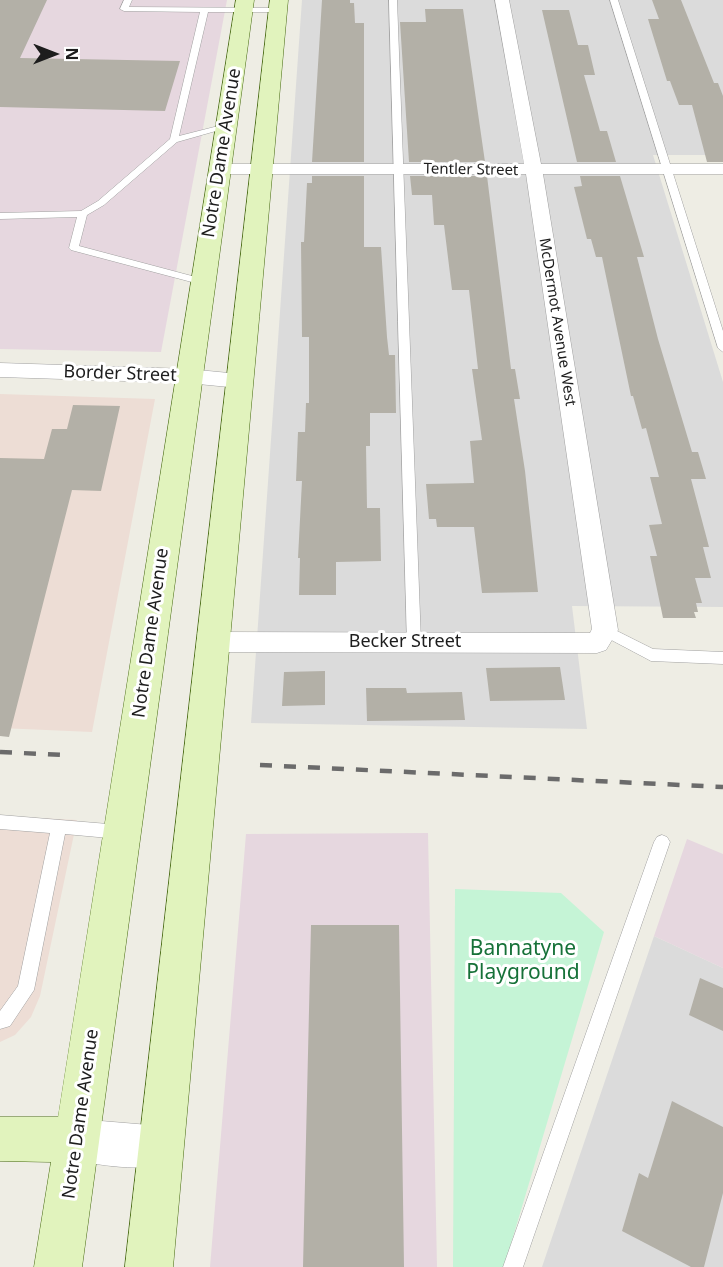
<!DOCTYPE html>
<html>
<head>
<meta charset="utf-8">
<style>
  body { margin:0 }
  #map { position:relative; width:723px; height:1267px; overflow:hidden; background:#eeede4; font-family:"Noto Sans",sans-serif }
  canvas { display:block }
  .north { position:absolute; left:24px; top:24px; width:60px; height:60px; -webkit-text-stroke:4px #fff; paint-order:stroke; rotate:90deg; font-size:16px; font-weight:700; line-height:24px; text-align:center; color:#1d1d1d }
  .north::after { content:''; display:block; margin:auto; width:21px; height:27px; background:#1d1d1d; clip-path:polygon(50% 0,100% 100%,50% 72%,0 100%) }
</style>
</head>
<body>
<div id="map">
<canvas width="723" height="1267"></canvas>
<div class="north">N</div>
</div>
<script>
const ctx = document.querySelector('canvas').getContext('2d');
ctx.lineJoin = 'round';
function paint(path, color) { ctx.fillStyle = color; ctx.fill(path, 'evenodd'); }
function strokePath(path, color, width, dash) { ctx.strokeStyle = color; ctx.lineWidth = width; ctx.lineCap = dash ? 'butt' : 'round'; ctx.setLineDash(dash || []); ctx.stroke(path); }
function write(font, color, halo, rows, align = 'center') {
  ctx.font = font + ' "Noto Sans",sans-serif'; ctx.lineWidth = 6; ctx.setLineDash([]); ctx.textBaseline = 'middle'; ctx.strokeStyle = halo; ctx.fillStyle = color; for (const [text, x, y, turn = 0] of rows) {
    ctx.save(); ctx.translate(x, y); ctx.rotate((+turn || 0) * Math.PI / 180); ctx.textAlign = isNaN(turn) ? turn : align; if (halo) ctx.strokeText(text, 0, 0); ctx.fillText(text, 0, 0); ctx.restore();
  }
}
paint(new Path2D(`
  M302 0H723V155H653L723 382V607L572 606 587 729 251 723Z
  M654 936 723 968V1267H542Z`), '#dbdbdb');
paint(new Path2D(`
  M0 394 155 399 92 732 0 728Z
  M0 816 77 820 40 996 31 1017 15 1035 0 1042Z`), '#edddd5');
paint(new Path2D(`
  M0 0H227L161 352 0 349Z
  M428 833 437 1267H210L246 834Z
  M687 839 723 854V968L654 936Z`), '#e6d7df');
paint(new Path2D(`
  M455 889 561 893 604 932 504 1267H453Z`), '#c5f4d6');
paint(new Path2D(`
  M0 0H47L20 58 180 61 165 111 0 107Z
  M322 0H350V3H354L355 23H364V162H312Z
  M652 0H681L714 83H718L723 96V162H707L692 105H679L670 81H667L648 19H659Z
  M425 9H463L485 162H409L400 22H426Z
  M542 10H569L578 45H588L595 75H584L600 131H607L616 162H577Z
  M312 176H364V247H381L387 337 389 355H395L396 413H370V446H366L367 508H380L381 561 336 562V595H299L300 558H298L302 481H296L298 432H305L306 403H309V337H302L301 242H304L307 183H312Z
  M410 176H487L511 369H515L520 399H514L525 471 538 592 482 593 474 527H437L436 519H429L426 484 474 483 470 441 482 440 472 369H478L469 290H452L444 225H434L432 195H412Z
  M580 176H620L644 257H637L658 339 692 452H698L706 479H691L709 547H703L711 578H695L702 603H696L698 612H694L696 618H663L650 556H657L649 525 662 524 650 477H659L646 428 642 429 633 396H631L602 257H596L591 239H587L574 187 582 186Z
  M73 405 120 406 101 491 72 490 9 737 0 736V458L44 459 52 429H67Z
  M560 667 565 700 490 701 486 668Z
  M325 671V705L282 706 284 672Z
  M366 688H406L407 693 462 692 465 720 367 721Z
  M311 925H399L404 1267H303Z
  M700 978 723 988V1031L689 1015Z
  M672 1101 723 1127V1193L704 1267H691L622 1231 639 1173 648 1178Z`), '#b3b0a7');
const service = new Path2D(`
  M124 0H132L129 7 278 8 282 10 278 12H208L179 136 226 124 230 127 177 142 104 205 87 215 79 246 207 280V284L203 285 71 250 69 248 77 217 0 219V213L81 211 98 201 170 139 200 12 124 11 120 9Z
  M389 0H397L421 643 419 647H409L407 643Z
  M610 0H618L723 331V352L718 348Z
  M605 625 653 649 723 652V664L651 661 600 634 598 630 600 626Z
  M0 815 120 825 125 827 128 832 125 837 120 839 65 834 34 990 10 1026 0 1029V1011L18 986 50 833 0 829Z
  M662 835 667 837 670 842 523 1267H503L654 842 657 837Z`);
const minor = new Path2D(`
  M495 0H509L541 164H723V174H543L618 630 606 650 597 653 213 652 204 649 200 642 204 635 213 632 590 633 592 629 526 174H220L211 169 220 164H524Z
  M0 363 188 369 239 374 246 376 250 381 246 386 239 388 188 383 0 377Z`);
const tertiary = new Path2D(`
  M77 1119 161 1126 176 1132 182 1147 176 1162C150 1173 88 1166 62 1155L56 1140 62 1125Z`);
const secondary = new Path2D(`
  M236 0H254L82 1267H34L51 1162 0 1161V1117H58Z
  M270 0H288L173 1267H125Z`);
strokePath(service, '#a1a1a1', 1);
strokePath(minor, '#a1a1a1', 1);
strokePath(tertiary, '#a1a1a1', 1);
strokePath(secondary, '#466910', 1);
paint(service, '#fff');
paint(minor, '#fff');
paint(tertiary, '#fff');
paint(secondary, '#e1f3bd');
strokePath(new Path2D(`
  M0 752 64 755
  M260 765 723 787`), '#6b6b6b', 4.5, [12, 12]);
write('15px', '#1d1d1d', '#fff', [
  ["Tentler Street",471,170,1],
  ["McDermot Avenue West",557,322,81]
]);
write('18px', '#1d1d1d', '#fff', [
  ["Notre Dame Avenue",222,153,-81],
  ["Border Street",120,374,2],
  ["Notre Dame Avenue",151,633,-82],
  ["Becker Street",405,642],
  ["Notre Dame Avenue",81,1114,-82]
]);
write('21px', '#167138', '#fff', [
  ["Bannatyne",523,949],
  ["Playground",523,973]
]);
</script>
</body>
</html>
